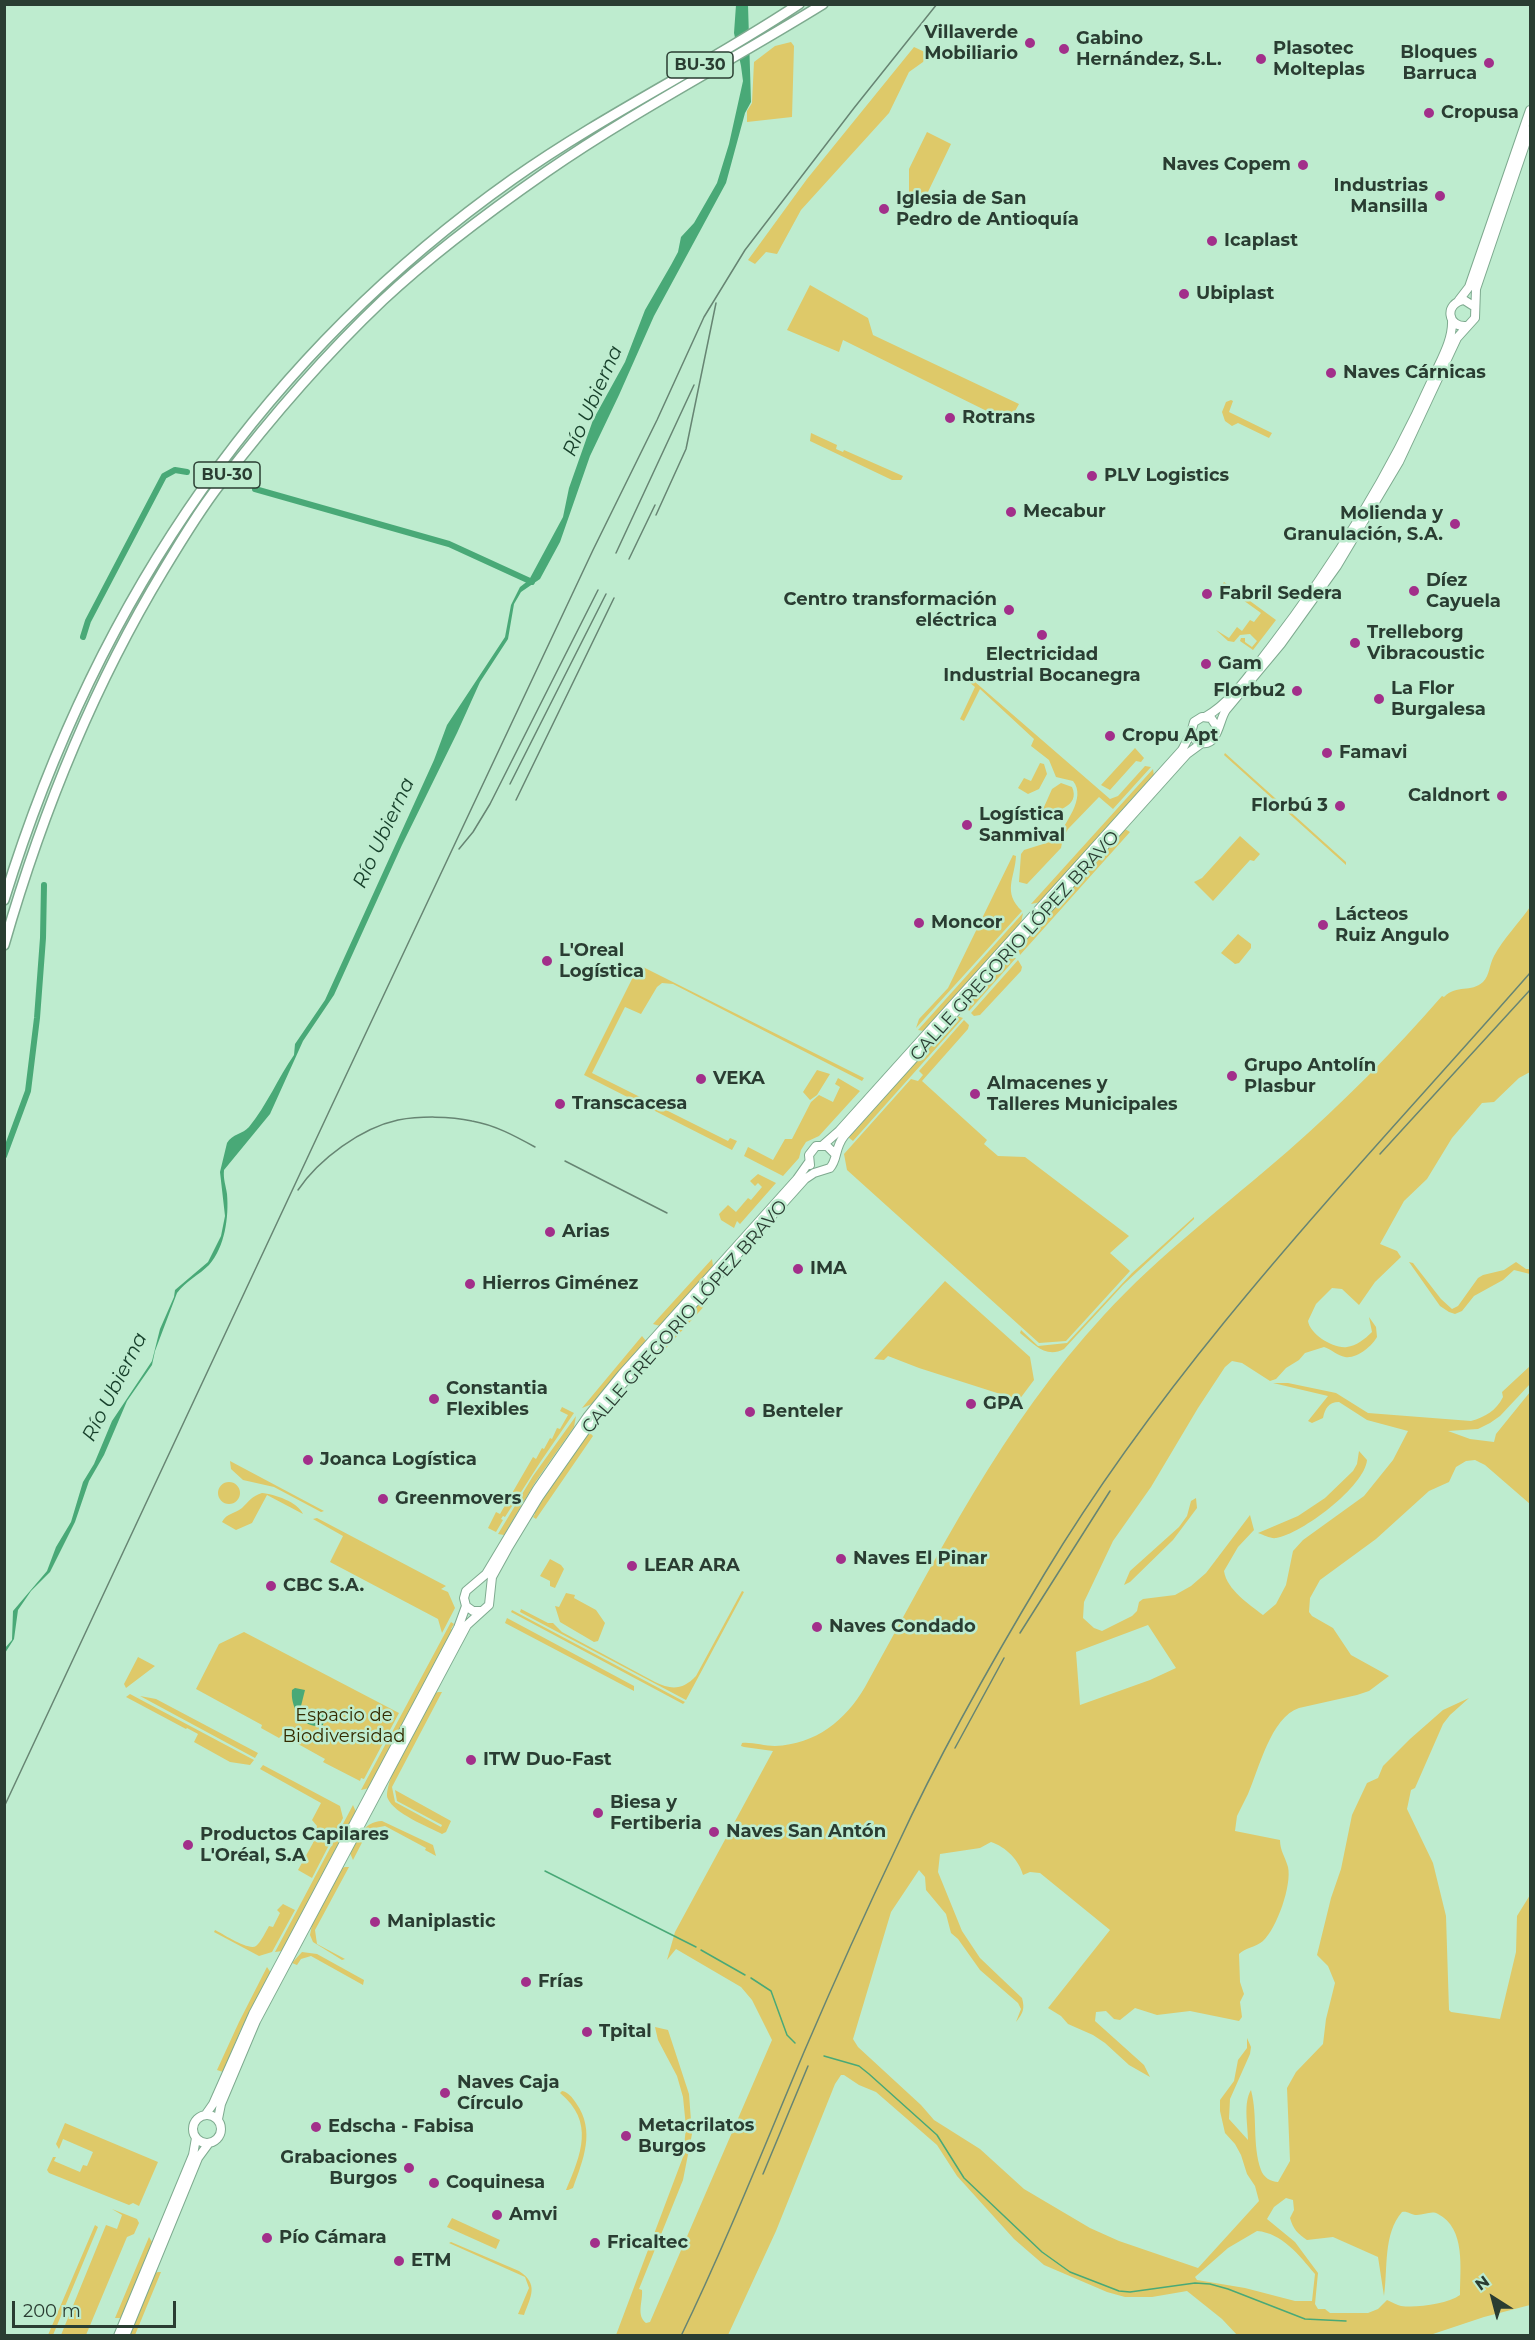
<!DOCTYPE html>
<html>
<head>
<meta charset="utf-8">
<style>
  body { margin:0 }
  #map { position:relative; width:1535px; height:2340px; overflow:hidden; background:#beeccf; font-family:Montserrat,sans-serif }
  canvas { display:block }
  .frame { position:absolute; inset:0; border:6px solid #2a3d32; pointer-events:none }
  .north { position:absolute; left:1463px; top:2268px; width:60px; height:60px; -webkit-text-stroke:4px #beeccf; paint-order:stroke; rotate:324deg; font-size:16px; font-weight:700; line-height:24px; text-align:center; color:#2a3d32 }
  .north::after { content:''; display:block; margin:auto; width:21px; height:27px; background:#2a3d32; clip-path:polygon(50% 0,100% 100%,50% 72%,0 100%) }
  .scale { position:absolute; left:12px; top:2301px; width:164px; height:27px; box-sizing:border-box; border:3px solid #2a3d32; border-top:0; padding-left:8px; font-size:18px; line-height:21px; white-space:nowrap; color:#2a3d32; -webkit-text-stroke:4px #beeccf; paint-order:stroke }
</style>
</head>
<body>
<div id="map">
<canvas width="1535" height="2340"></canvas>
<div class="frame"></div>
<div class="north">N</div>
<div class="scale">200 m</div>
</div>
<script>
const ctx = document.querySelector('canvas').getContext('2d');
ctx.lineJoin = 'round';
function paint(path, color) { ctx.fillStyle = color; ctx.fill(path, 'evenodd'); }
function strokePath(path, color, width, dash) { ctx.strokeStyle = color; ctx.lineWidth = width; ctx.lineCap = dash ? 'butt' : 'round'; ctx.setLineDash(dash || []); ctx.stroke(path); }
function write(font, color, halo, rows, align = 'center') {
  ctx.font = font + ' Montserrat,sans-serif'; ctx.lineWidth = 5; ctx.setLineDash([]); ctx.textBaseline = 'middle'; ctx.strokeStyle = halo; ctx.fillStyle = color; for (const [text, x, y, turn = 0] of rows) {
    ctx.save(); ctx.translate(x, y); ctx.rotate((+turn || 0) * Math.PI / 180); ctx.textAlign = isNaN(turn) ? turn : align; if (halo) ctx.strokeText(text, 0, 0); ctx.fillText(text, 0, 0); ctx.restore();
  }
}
paint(new Path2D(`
  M791 42 794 46 792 117 747 122V111L752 103 754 62 775 46Z
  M914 47 927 53 923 62 909 72 889 113 801 210 777 254 766 252 755 264 748 260 807 179Z
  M927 132 951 144 927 194H909V169Z
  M810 285 868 318 873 335 1019 404 1009 422 843 340 839 352 787 330Z
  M1231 400 1233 401 1229 412 1272 433 1269 438 1238 423 1232 426 1225 421 1222 412 1226 402Z
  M811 433 837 445 836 449 843 452 844 450 903 476 901 480H892L810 441Z
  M1224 582 1276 620 1253 650 1240 641 1241 638H1245V642L1252 647 1257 641 1250 634 1240 635 1234 642 1228 641 1216 630 1229 638 1237 627 1242 631 1250 620 1254 622 1261 613 1222 585Z
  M967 675 1110 799 1118 796 1145 766 1151 767 1113 809 1099 797 1068 829 1063 838 1061 848 1027 884 1019 882 1021 854 1024 850 1056 840C1064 824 1087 798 1073 781L1056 777 1049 760 1031 746 1034 739 980 689 964 721 960 719 975 687 964 678Z
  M1135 748 1144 758 1141 762 1136 761 1110 790 1101 785Z
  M1225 753 1346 862V865L1224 755Z
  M1040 763 1044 764 1047 774 1039 789 1028 794 1018 788 1024 778 1031 781Z
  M1153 769 1154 776 1041 902 1031 904Z
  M1061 783 1072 787C1081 807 1054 812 1040 816L1052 789Z
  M1125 829 1130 832 1020 955 1018 948Z
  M1240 836 1260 854 1254 861 1250 860 1213 901 1194 882 1202 878Z
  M1013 855 1016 856C1015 878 1002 892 1022 911L916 1028 919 1019 948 988Z
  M1530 907V1072L1519 1078 1494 1102 1482 1103 1452 1138 1427 1179 1404 1201 1380 1244 1397 1251 1401 1257 1375 1282 1359 1305 1342 1289 1332 1288 1316 1304 1308 1321C1310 1334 1333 1349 1347 1347 1356 1346 1365 1339 1372 1332L1369 1317 1376 1327 1377 1337C1372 1346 1357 1359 1345 1357 1338 1356 1331 1349 1324 1347L1305 1353 1299 1360 1286 1368 1276 1379 1270 1381 1242 1363 1232 1361 1225 1367 1198 1408 1151 1487 1113 1541 1084 1602 1083 1618 1094 1628 1102 1631 1132 1616 1137 1611 1139 1602 1143 1599 1175 1595 1191 1586 1206 1573 1250 1515 1254 1530 1238 1547 1224 1571C1227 1590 1249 1604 1263 1615L1276 1604 1286 1585 1293 1551 1303 1540 1364 1496 1393 1460 1408 1431 1367 1420 1339 1402C1328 1402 1325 1409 1323 1418L1312 1423 1308 1421 1328 1396 1273 1383H1288L1336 1393 1368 1413 1471 1421C1485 1417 1496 1411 1503 1397L1502 1392 1530 1366V1384L1500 1416 1490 1423 1478 1429 1448 1431 1470 1439 1494 1442 1496 1434 1530 1392V1504L1485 1465 1475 1460 1466 1461 1456 1467 1449 1482 1429 1491 1376 1539 1320 1580 1310 1598 1309 1612 1312 1616 1333 1628 1351 1655 1389 1676 1369 1691 1357 1695 1299 1708C1271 1717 1259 1769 1248 1794L1237 1816 1235 1831 1280 1840C1280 1851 1285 1856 1288 1867 1292 1885 1277 1928 1263 1941 1256 1947 1245 1948 1239 1954L1240 1982 1244 1994 1240 2002 1242 2017 1239 2021 1190 2011 1157 2015 1135 2008 1120 2020 1114 2019 1106 2011 1096 2012 1095 2021 1144 2065 1150 2077 1129 2065 1105 2043 1093 2035 1068 2024 1061 2016 1048 2008 1110 1930 1040 1873 1030 1872 1023 1875C1019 1860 1006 1847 991 1842L980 1848 940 1854 938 1872 962 1931 980 1958 1022 1998C1025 2009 1023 2013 1016 2022L1021 2009 1018 2003 980 1970 958 1939 951 1933 946 1914 926 1890 925 1877 919 1870 891 1912 853 2039 858 2047 921 2105 934 2120 980 2149 1024 2189 1090 2228 1119 2241 1198 2268 1259 2201 1255 2186 1247 2174 1241 2155 1235 2144 1225 2133 1220 2111V2100L1234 2081 1238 2060 1247 2048V2038L1251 2047 1250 2054 1230 2099 1229 2119 1248 2140C1248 2125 1243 2103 1251 2090 1258 2116 1252 2145 1261 2170 1263 2177 1271 2182 1278 2182L1290 2161 1287 2088 1296 2072 1323 2044 1326 2019 1335 1983 1328 1966 1317 1955 1331 1898 1341 1869 1352 1815 1367 1783 1378 1778 1383 1766 1410 1739 1443 1710 1469 1698 1450 1715 1443 1724 1415 1788 1411 1790 1407 1809 1433 1863 1446 1916 1449 2010 1451 2012 1500 2019 1516 1952 1517 1916 1530 1895V2305L1484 2317 1430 2335 1238 2336 1222 2319 1187 2291 1152 2297H1125L1107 2292 1044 2265 1014 2239 957 2176 937 2145 876 2092 859 2085 844 2075H841L835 2084 776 2231 728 2335H616L683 2157 686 2127 683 2097 677 2076 658 2040 655 2027 668 2030 689 2094 692 2134 683 2180 639 2289 642 2290C643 2302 636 2315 646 2323L650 2322 772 2040 752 2000 741 1987 676 1949 667 1960 675 1932 773 1751 744 1747 741 1746 742 1743C752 1742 764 1746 775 1746 816 1744 845 1721 865 1687 937 1557 1002 1425 1104 1315 1160 1254 1226 1205 1288 1151 1343 1103 1394 1051 1442 996L1444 997C1457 984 1471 993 1483 982 1490 975 1489 965 1494 956 1503 939 1519 923 1530 907ZM1148 1625 1176 1668 1150 1680 1080 1705 1076 1652ZM1286 2198 1293 2200 1294 2210 1290 2218C1293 2229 1298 2234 1307 2240L1333 2237 1378 2257 1384 2296C1388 2268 1383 2234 1402 2212 1408 2211 1409 2214 1415 2215 1423 2216 1431 2210 1438 2214 1466 2228 1460 2269 1460 2295 1447 2304 1417 2308 1401 2306 1397 2305 1392 2302 1387 2300L1378 2309 1368 2313H1330L1325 2309H1318L1315 2304 1318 2273 1295 2242 1267 2219 1274 2207ZM1257 2231C1282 2233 1299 2255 1315 2274L1312 2301H1295L1245 2288 1197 2280 1195 2277 1228 2248Z
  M1023 913 1021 923 924 1031 918 1030Z
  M1238 934 1251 944V948L1239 963 1235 964 1221 953Z
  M1010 957 1016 958 969 1011 966 1006Z
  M1018 960 1022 967 1021 971 980 1015 974 1016 971 1013Z
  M639 965 864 1078 862 1081 673 984 662 983 657 987 641 1014 625 1007 592 1073 728 1141 730 1138 737 1141 732 1150 584 1075Z
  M957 1016 963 1018 853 1141 848 1137Z
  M964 1020 969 1025 968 1029 922 1081 987 1140 984 1144 998 1156 1025 1157 1129 1236 1110 1253 1130 1271 1066 1341 1039 1343 847 1170 844 1154 911 1079 918 1081 923 1075 919 1071Z
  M817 1070 830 1074 817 1095 810 1100 803 1092Z
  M838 1078 860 1091 819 1136 806 1142 801 1150 799 1158 783 1176 744 1156 748 1147 773 1160 785 1139H792L811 1102 819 1095 833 1102 840 1087 835 1084Z
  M758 1174 776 1183 740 1224 737 1221 734 1228 721 1220 719 1214 728 1205 736 1212 748 1198 751 1200 762 1187 758 1183 755 1186 750 1181Z
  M1194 1217V1219L1123 1285 1064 1349C1046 1359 1034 1344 1020 1333L1021 1330 1038 1346 1067 1343 1132 1273Z
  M712 1259 713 1266 660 1326 653 1324Z
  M1409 1262 1413 1263 1441 1299 1452 1309 1458 1306 1478 1278 1483 1275 1504 1270 1516 1262 1526 1269H1530V1274L1514 1270 1503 1280 1474 1296 1462 1311 1455 1314 1449 1312 1440 1306Z
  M945 1281 1030 1357 1034 1380 1019 1400 919 1368 888 1356 884 1360 874 1359Z
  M702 1300 708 1302 648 1368 647 1362Z
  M642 1336 646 1341 592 1404 582 1408Z
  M562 1407 574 1413 541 1461 505 1517 503 1516 501 1519 503 1520 496 1532 488 1528 496 1512 500 1514 533 1457 536 1459 542 1448 544 1449 550 1438 552 1439 557 1428 560 1429 568 1415 560 1411Z
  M576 1416 574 1427 536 1481 504 1535 498 1534 533 1476Z
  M591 1434 593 1436 536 1519 533 1517 535 1514 534 1512 586 1435Z
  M1359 1451 1367 1460C1365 1486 1302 1534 1276 1538 1271 1539 1264 1535 1258 1533L1298 1516 1325 1498 1353 1471 1357 1464Z
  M230 1461 324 1511 321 1512 274 1487 243 1480 231 1469Z
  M218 1493a11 11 0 1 1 22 0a11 11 0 1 1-22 0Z
  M262 1493C274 1494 298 1502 303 1514L267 1495 252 1523 236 1530 222 1522C227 1513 234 1514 242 1508 249 1501 252 1496 262 1493Z
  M1196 1498 1197 1508 1173 1540 1130 1582 1124 1585 1130 1571 1179 1527 1187 1516 1191 1501Z
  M317 1518 446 1586 441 1589 448 1592 455 1608 442 1633 438 1619 330 1562 343 1536 313 1519Z
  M550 1559 561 1565 564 1569 555 1588 550 1586V1581L540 1576Z
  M742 1591 744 1592 686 1700 520 1612 521 1609 548 1623H553L562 1632 655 1682C671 1690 683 1690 696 1676Z
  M566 1593 575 1595 574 1598 596 1610 605 1623 598 1641 594 1642 560 1622 555 1606 559 1607Z
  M512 1610 685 1702 683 1704 511 1612Z
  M507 1618 634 1686V1691L505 1623Z
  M451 1622 454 1624 451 1629 453 1630 369 1788 361 1790Z
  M244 1632 399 1713 364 1779 361 1778 360 1781 323 1762 325 1759 282 1735 279 1738 261 1728 262 1725 196 1689 219 1644Z
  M138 1657 155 1666 126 1688 124 1684Z
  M438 1692H442L392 1787 395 1802 441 1827 442 1825 397 1801 395 1790 451 1821 446 1832 442 1834C428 1827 394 1813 388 1799 381 1783 425 1712 434 1694Z
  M130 1694 254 1760 250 1765 230 1762 194 1742 198 1734 187 1728 186 1729 126 1697Z
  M140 1696 156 1699 258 1753 255 1758Z
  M263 1765 340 1806 343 1818 312 1878 298 1870 313 1843 317 1826 312 1820 321 1803 260 1769Z
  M353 1805 356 1812 282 1951 275 1952Z
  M382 1821 433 1845 436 1856 425 1850 426 1848 385 1826 369 1829 353 1860 350 1853C358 1838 363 1822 382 1821Z
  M345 1867H349L315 1930 317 1944 345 1959 342 1960 313 1942 310 1935 312 1925 342 1868Z
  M283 1904 295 1910 272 1952 259 1956 214 1932 215 1930C223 1934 249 1951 256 1946 261 1942 266 1931 269 1926L273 1927 280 1913 277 1910Z
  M302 1952 317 1954 364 1980 363 1985 311 1956 301 1959 297 1965 292 1963Z
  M267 1967 271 1973 241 2029 223 2072 217 2070 239 2022Z
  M562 2091C568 2092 572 2097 576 2103 596 2131 583 2160 573 2188L568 2190H566C581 2154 595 2122 560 2093Z
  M65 2123 158 2162 139 2206 133 2203 129 2205 49 2173 47 2170 53 2157H56L54 2161 80 2172 83 2165 87 2166 93 2152 63 2139 59 2149 56 2144Z
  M112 2209 137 2219 139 2223 134 2234 127 2237 86 2335H61L106 2225 117 2229 122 2215Z
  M452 2218 500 2240 496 2249 447 2227Z
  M95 2225 98 2227 53 2335H48Z
  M149 2237 152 2242 121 2318H115Z
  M451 2242 519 2271C539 2284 531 2296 524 2315L518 2314 529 2288 525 2277 449 2243Z
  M158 2272H161L135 2335 129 2336 155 2273Z`), '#dec969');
paint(new Path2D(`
  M736 5H748L751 102 745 113 726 183 654 316 619 395 590 456 560 542 540 579 521 592 514 604 508 639 480 682 457 733 402 845 334 995 303 1041 270 1114 224 1170C223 1179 226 1186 227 1194 229 1217 225 1247 209 1265 199 1275 186 1281 177 1293L155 1351 152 1365 127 1401 104 1455 89 1481 75 1522 50 1572 31 1591 18 1610 14 1639 5 1653V1648L12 1640 13 1611 47 1571 56 1547 71 1522 83 1482 94 1464 112 1421 152 1361 160 1329 174 1297 175 1290 208 1262 221 1236 225 1216 220 1172 227 1143C232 1134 243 1134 249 1127 267 1105 278 1078 294 1055L295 1044 325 1000 434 760 447 725 505 637 511 605 520 587 529 580 563 517 569 488 593 420 625 362 645 310 671 265 678 252 681 237 694 223 717 183 729 144 743 81 741 66 734 33Z
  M295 1688 305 1690 300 1710 308 1719 317 1717 320 1709 326 1711 323 1725C303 1731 290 1707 292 1690Z`), '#49a977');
strokePath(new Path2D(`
  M545 1871 696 1947
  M701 1950 745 1975
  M751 1978 771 1991 787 2035 795 2043
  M824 2056 859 2066 869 2074 937 2135 964 2178 1042 2252 1070 2272 1119 2291 1130 2292 1195 2283 1210 2284 1228 2289 1305 2319 1346 2321`), '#49a977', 1.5);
strokePath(new Path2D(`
  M255 489 449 544 532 582
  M83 637 88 621 164 476 175 470 187 472
  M4 1156 28 1091 37 1018 43 938 44 885`), '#49a977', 6);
const secondary = new Path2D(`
  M1459 300 1469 287 1530 110
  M1467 326C1447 328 1444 303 1464 300L1475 307
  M1205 717C1232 702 1252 671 1270 648 1334 565 1389 476 1432 380 1440 361 1453 341 1452 320
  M1217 727 1211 718 1202 717 1194 722 1191 733C1193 738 1196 742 1202 743 1218 746 1219 720 1226 710L1281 644 1337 566 1399 462 1457 338 1475 318 1476 289 1530 130
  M823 1145 839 1131 1182 750 1191 733
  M810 1165 809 1155 816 1146H827L835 1154
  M481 1611H473L466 1606 464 1598 466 1591 486 1574 537 1489 587 1417 622 1374 797 1179 809 1162
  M206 2114 213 2104 253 2014 458 1628 466 1606
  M193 2129a14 14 0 1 1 28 0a14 14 0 1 1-28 0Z
  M218 2119 221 2104 256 2021 467 1625 489 1605 492 1577 508 1548 539 1497 588 1427 633 1371 805 1179 814 1173 830 1168C838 1159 834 1149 844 1136L1187 754 1202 743
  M118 2336 193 2155 196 2138
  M125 2336 198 2158 209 2143`);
const motorway = new Path2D(`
  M4 900C95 605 260 358 513 179 605 114 706 66 799 4
  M4 945C42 813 93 687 163 571 181 541 199 511 220 484 269 420 324 356 383 300 433 253 490 211 546 172 634 111 731 61 823 4`);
strokePath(secondary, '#7eaa8f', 10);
strokePath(motorway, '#7eaa8f', 12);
strokePath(secondary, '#fff', 8);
strokePath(motorway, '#fff', 9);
strokePath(new Path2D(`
  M656 515 686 449 716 303
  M616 553 694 385
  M629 559 655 505
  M510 784 606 594
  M516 800 614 598
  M459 849 473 832 490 804 598 590
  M1380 1154 1530 990
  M565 1161 667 1213
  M298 1190C319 1159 361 1128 398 1120 420 1116 450 1116 472 1121 495 1125 515 1136 535 1147
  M1020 1633 1110 1491
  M955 1748 1004 1658
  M4 1807 333 1103 593 550 657 420 704 317 745 250 854 108 937 4
  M763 2174 808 2066
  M681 2336C726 2243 764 2147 804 2052 834 1982 865 1913 898 1844 941 1751 992 1661 1045 1573 1178 1352 1361 1166 1530 973`), '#678573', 1.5);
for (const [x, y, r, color] of [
  [1030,43,6,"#a22f8a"],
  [1064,49,6,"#a22f8a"],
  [1261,59,6,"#a22f8a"],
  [1489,63,6,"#a22f8a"],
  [1429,113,6,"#a22f8a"],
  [1303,165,6,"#a22f8a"],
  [1440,196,6,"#a22f8a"],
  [884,209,6,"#a22f8a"],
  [1212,241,6,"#a22f8a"],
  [1184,294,6,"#a22f8a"],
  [1331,373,6,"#a22f8a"],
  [950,418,6,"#a22f8a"],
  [1092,476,6,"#a22f8a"],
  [1011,512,6,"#a22f8a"],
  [1455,524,6,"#a22f8a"],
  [1414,591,6,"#a22f8a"],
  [1207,594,6,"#a22f8a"],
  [1009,610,6,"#a22f8a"],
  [1042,635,6,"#a22f8a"],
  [1355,643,6,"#a22f8a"],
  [1206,664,6,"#a22f8a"],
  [1297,691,6,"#a22f8a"],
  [1379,699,6,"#a22f8a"],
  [1110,736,6,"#a22f8a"],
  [1327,753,6,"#a22f8a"],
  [1502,796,6,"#a22f8a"],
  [1340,806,6,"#a22f8a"],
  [967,825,6,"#a22f8a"],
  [919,923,6,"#a22f8a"],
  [1323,925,6,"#a22f8a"],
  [547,961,6,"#a22f8a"],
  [1232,1076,6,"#a22f8a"],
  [701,1079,6,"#a22f8a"],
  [975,1094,6,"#a22f8a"],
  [560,1104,6,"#a22f8a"],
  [550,1232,6,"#a22f8a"],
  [798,1269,6,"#a22f8a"],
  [470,1284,6,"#a22f8a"],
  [434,1399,6,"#a22f8a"],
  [971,1404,6,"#a22f8a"],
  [750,1412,6,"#a22f8a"],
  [308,1460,6,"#a22f8a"],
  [383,1499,6,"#a22f8a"],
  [841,1559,6,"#a22f8a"],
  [632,1566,6,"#a22f8a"],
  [271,1586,6,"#a22f8a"],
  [817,1627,6,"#a22f8a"],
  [471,1760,6,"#a22f8a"],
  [598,1813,6,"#a22f8a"],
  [714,1832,6,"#a22f8a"],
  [188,1845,6,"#a22f8a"],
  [375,1922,6,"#a22f8a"],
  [526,1982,6,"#a22f8a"],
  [587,2032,6,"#a22f8a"],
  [445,2093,6,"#a22f8a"],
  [316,2127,6,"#a22f8a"],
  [626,2136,6,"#a22f8a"],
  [409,2168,6,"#a22f8a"],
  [434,2183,6,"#a22f8a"],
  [497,2215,6,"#a22f8a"],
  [267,2238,6,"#a22f8a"],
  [595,2243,6,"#a22f8a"],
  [399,2261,6,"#a22f8a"]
]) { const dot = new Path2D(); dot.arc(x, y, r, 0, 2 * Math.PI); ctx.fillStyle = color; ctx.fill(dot); strokePath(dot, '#beeccf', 2); }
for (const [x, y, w] of [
  [700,65,66],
  [227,475,66]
]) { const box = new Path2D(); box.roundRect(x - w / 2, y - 13, w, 26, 4.5); ctx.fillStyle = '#beeccf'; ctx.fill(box); strokePath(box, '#2a3d32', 1.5); }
write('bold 16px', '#2a3d32', null, [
  ["BU-30",700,65],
  ["BU-30",227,475]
]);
write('bold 18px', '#2a3d32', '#beeccf', [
  ["Villaverde",1018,33,"right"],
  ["Mobiliario",1018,54,"right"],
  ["Gabino",1076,39],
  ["Hernández, S.L.",1076,60],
  ["Plasotec",1273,49],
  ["Molteplas",1273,70],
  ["Bloques",1477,53,"right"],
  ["Barruca",1477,74,"right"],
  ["Cropusa",1441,113],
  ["Naves Copem",1291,165,"right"],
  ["Industrias",1428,186,"right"],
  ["Mansilla",1428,207,"right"],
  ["Iglesia de San",896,199],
  ["Pedro de Antioquía",896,220],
  ["Icaplast",1224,241],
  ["Ubiplast",1196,294],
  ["Naves Cárnicas",1343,373],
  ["Rotrans",962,418],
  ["PLV Logistics",1104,476],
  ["Mecabur",1023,512],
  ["Molienda y",1443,514,"right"],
  ["Granulación, S.A.",1443,535,"right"],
  ["Díez",1426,581],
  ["Cayuela",1426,602],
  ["Fabril Sedera",1219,594],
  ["Centro transformación",997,600,"right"],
  ["eléctrica",997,621,"right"],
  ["Trelleborg",1367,633],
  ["Vibracoustic",1367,654],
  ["Electricidad",1042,655,"center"],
  ["Industrial Bocanegra",1042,676,"center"],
  ["Gam",1218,664],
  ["La Flor",1391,689],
  ["Burgalesa",1391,710],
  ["Florbu2",1285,691,"right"],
  ["Cropu Apt",1122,736],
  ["Famavi",1339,753],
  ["Caldnort",1490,796,"right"],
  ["Florbú 3",1328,806,"right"],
  ["Logística",979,815],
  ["Sanmival",979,836],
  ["Lácteos",1335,915],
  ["Ruiz Angulo",1335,936],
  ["Moncor",931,923],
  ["L'Oreal",559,951],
  ["Logística",559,972],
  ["Grupo Antolín",1244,1066],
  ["Plasbur",1244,1087],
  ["VEKA",713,1079],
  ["Almacenes y",987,1084],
  ["Talleres Municipales",987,1105],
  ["Transcacesa",572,1104],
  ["Arias",562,1232],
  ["IMA",810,1269],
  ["Hierros Giménez",482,1284],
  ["Constantia",446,1389],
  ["Flexibles",446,1410],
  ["GPA",983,1404],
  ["Benteler",762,1412],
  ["Joanca Logística",320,1460],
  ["Greenmovers",395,1499],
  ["Naves El Pinar",853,1559],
  ["LEAR ARA",644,1566],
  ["CBC S.A.",283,1586],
  ["Naves Condado",829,1627],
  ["ITW Duo-Fast",483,1760],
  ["Biesa y",610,1803],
  ["Fertiberia",610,1824],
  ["Naves San Antón",726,1832],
  ["Productos Capilares",200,1835],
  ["L'Oréal, S.A",200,1856],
  ["Maniplastic",387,1922],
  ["Frías",538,1982],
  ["Tpital",599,2032],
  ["Naves Caja",457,2083],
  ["Círculo",457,2104],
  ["Metacrilatos",638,2126],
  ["Burgos",638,2147],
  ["Edscha - Fabisa",328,2127],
  ["Grabaciones",397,2158,"right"],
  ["Burgos",397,2179,"right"],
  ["Coquinesa",446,2183],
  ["Amvi",509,2215],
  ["Pío Cámara",279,2238],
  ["Fricaltec",607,2243],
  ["ETM",411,2261]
], 'left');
write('18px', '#2a3d32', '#beeccf', [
  ["CALLE GREGORIO LÓPEZ BRAVO",1015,946,-48],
  ["CALLE GREGORIO LÓPEZ BRAVO",685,1317,-49]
]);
write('18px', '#342b00', '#beeccf', [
  ["Espacio de",344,1716],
  ["Biodiversidad",344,1737]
]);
write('italic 20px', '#163f2a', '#beeccf', [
  ["Río Ubierna",593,401,-66],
  ["Río Ubierna",384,833,-65],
  ["Río Ubierna",115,1387,-63]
]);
</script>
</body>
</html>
